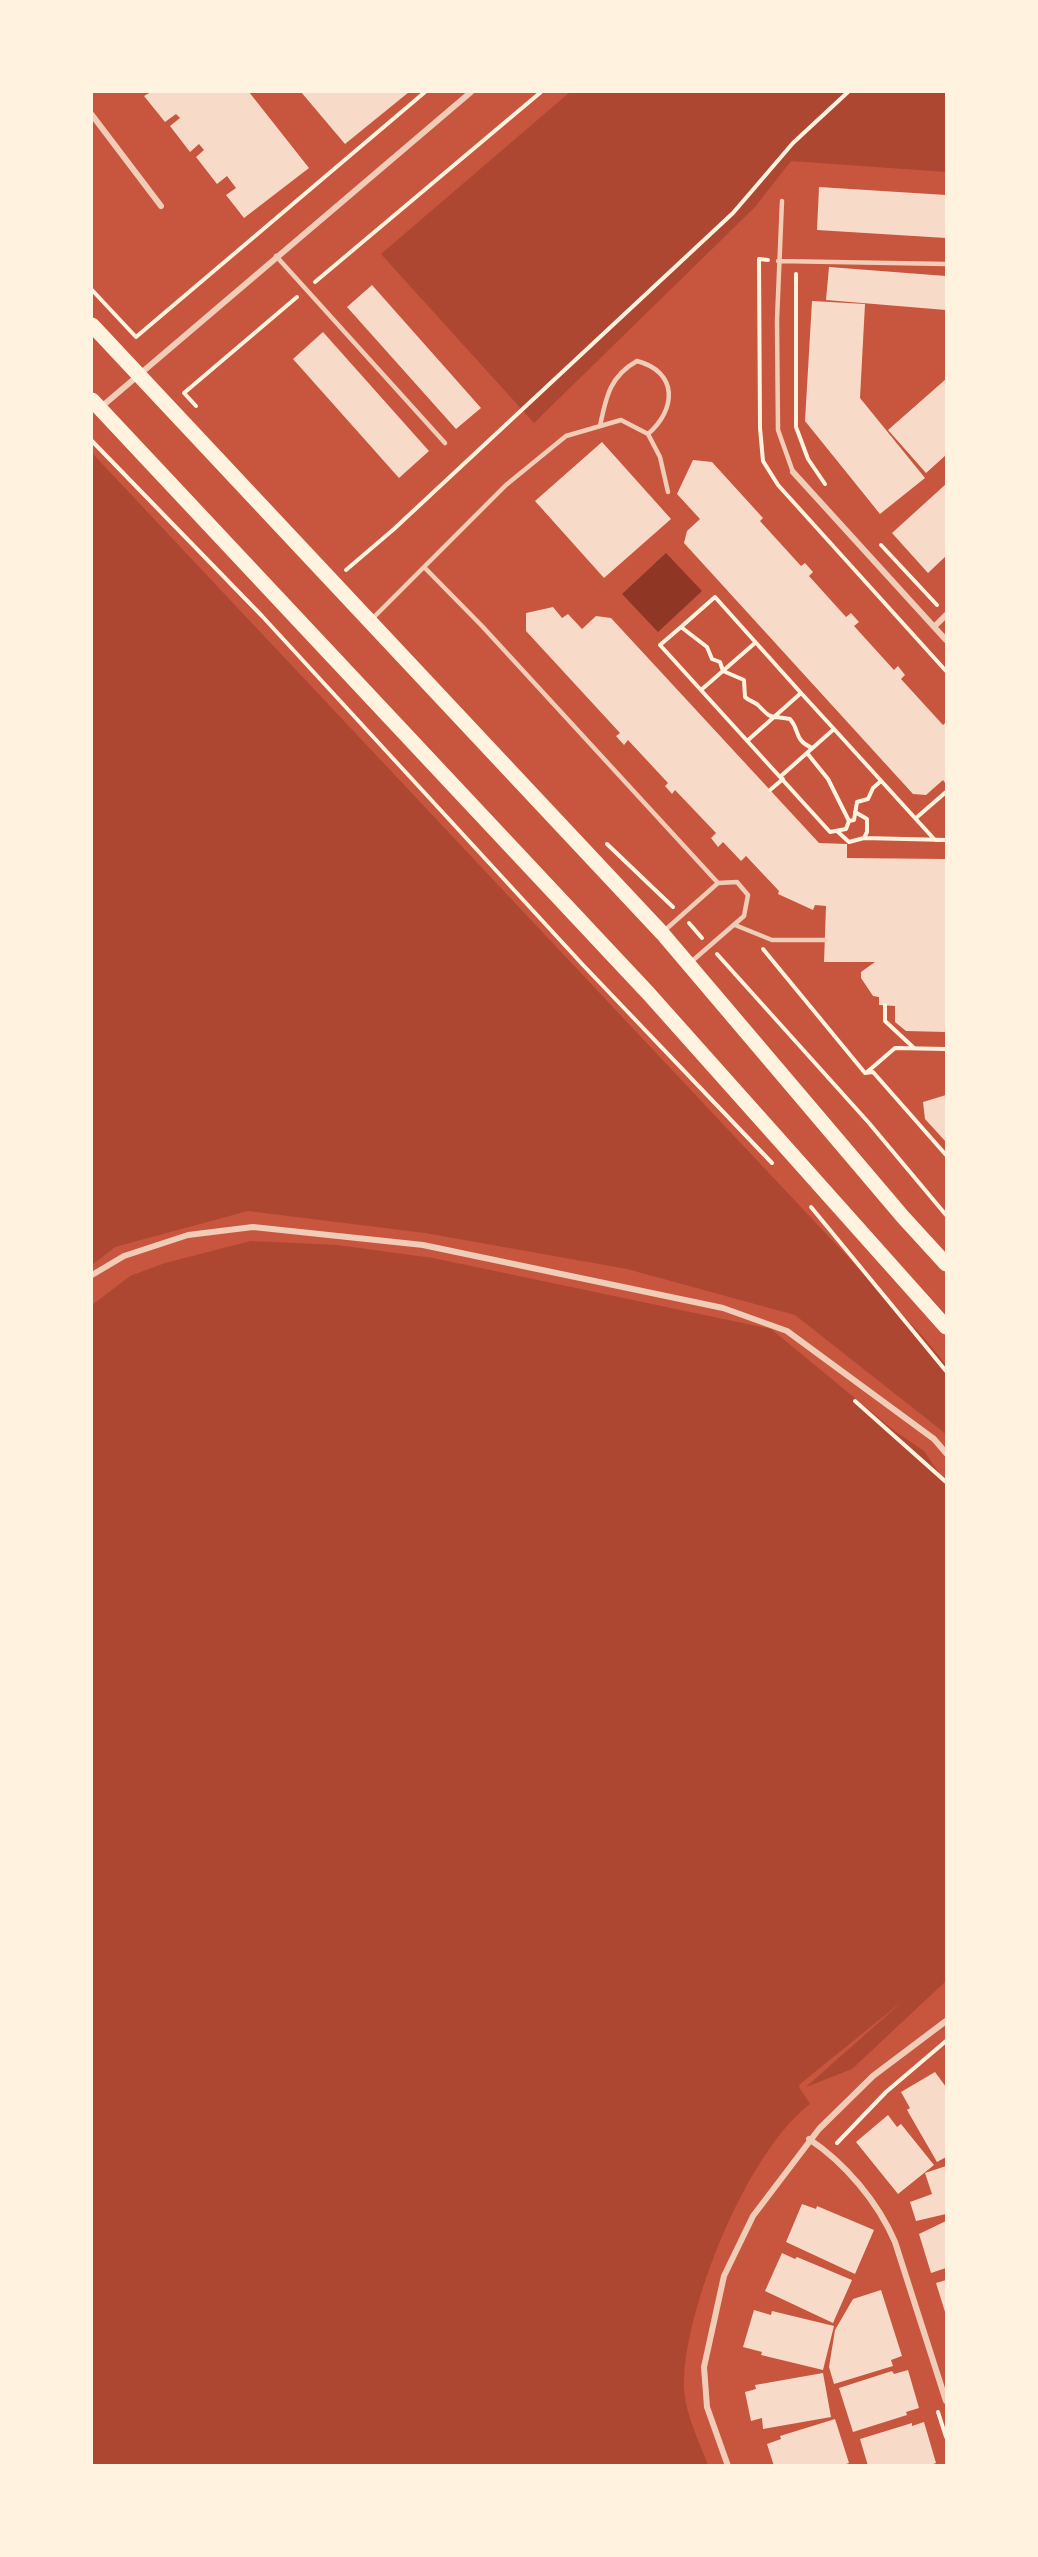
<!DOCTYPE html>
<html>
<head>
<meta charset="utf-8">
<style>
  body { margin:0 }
  #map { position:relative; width:1038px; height:2557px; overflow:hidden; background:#c8553d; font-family:"DejaVu Sans",sans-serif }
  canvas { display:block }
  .frame { position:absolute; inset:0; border:93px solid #fff3e0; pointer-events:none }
</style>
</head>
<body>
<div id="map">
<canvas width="1038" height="2557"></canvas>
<div class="frame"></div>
</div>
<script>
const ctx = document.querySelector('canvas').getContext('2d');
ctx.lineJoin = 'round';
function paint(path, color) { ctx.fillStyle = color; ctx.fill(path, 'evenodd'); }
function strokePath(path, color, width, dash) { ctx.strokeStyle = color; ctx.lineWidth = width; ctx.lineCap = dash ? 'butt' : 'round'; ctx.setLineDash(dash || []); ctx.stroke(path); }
paint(new Path2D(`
  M570 92H946V172L791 161 755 207 534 423 381 254Z
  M92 453 925 1339 946 1365V1434L795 1315 627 1269 425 1233 248 1211 115 1247 92 1265Z
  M251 1241 337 1245 433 1258 771 1329 896 1432 924 1451 946 1483V1981L852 2069 806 2087 904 2000 800 2084 799 2087 810 2104C748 2151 688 2300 684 2378 682 2408 698 2438 708 2465H92V1305L130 1276 165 1263Z`), '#ae4732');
paint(new Path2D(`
  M666 553 702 591 658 632 622 594Z`), '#8f3625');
paint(new Path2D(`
  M151 92H249L309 168 244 218 226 195 236 188 227 176 217 184 196 157 204 150 199 144 190 152 170 126 180 118 176 114 165 122 144 96Z
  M301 92H409L345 144Z
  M819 187 946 195V238L817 230Z
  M829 267 946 276V310L826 300Z
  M372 285 481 408 456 429 347 307Z
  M812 301 865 304 860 398 925 478 880 514 805 421Z
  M323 332 429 451 399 478 293 359Z
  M946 379V455L926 473 888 430Z
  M602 442 671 519 604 578 535 501Z
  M693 460 712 462 763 518 760 521 801 566 805 563 813 572 809 576 846 617 851 613 859 622 854 626 894 670 898 666 905 675 901 679 943 725 946 722V784L943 780 926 795 913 794 684 543 687 531 700 519 677 494Z
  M946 484V556L928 573 892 533Z
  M553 607 562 618 568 614 582 629 596 616 611 618 819 843 847 844V858L946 859V1032L906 1031 895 1022V1006L879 1005V997L873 996 861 978V972L875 962H824L826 906 815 905 813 910 778 894 779 891 746 856 741 861 723 842 718 847 711 838 716 833 675 790 672 794 665 786 668 783 628 740 624 745 616 736 620 733 526 631V613Z
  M946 1095V1142L925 1119 923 1102Z
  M935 2072 946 2087V2157L937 2162 907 2110 910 2108 901 2092Z
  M888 2115 897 2127 901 2124 934 2165 898 2194 856 2142Z
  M946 2166V2214L916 2221 910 2202 932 2194 925 2173Z
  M802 2204 816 2209 817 2206 874 2230 855 2274 786 2242Z
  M946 2221V2268L931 2273 919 2234Z
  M782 2253 795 2259 797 2257 852 2280 833 2323 765 2291Z
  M946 2280V2315L936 2283Z
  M881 2290 902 2356 891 2360 893 2366 834 2384 829 2367 835 2330 853 2299Z
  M754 2310 771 2315 772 2311 834 2326 823 2370 761 2355 762 2352 743 2347Z
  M908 2370 919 2408 906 2412 907 2415 853 2432 839 2388 892 2371 894 2374Z
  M823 2373 831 2417 763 2429 762 2418 751 2421 745 2392 756 2389 755 2385Z
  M835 2419 849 2463 840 2466H774L767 2444 781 2439 780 2436Z
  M924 2422 936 2463 928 2466H868L860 2439 912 2423V2426Z`), '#f7dbc8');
strokePath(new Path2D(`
  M768 260 759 259 760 428 763 461 778 485 946 671
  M796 274V427L808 459 825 484
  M315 282 541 92
  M92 290 136 337 425 92
  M196 406 184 393 297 297
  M92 441 262 616 583 965 772 1163
  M881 545 937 605
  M346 570 394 529 733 213 793 143 848 92
  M681 627 715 597 801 693
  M701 690 755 643
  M747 741 801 693 834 729
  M812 748C793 739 801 732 790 719 769 715 773 721 758 705 755 702 749 701 745 697L744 680 723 671 720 662 712 659 707 647 681 627 660 645 830 832 846 829 849 821 854 820 857 802 868 799 873 788 881 781
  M807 753 828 779 849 821
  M781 776 834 729 935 840
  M770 790 783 779
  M855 812 867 819V832L864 838
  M916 818 946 792
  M837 831 849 842 864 838 946 840
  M607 844 673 907
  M689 923 702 938
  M763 949 865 1073 873 1072 946 1155
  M717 954 869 1123 946 1215
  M885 1005V1021L914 1048
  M866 1073 895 1048 946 1049
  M811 1207 946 1371
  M855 1401 946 1482
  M837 2143 886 2092 946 2041
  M938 2412 946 2437`), '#fff3e0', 4);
strokePath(new Path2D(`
  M782 201 777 320 778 430 793 472
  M276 256 445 443
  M778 261 946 264
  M600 426C606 397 610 376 637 361 679 372 676 410 648 434
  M424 567 482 626 718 883
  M371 620 506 485 566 436 621 420 648 434 660 457 668 492
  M735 925 772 940H825
  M664 931 718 883 737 882 748 895 744 916 691 962`), '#f1ccb7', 4.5);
strokePath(new Path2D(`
  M92 115 161 206
  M100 408 471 92
  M793 472 946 640
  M934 627 946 615
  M92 1275 124 1256 188 1235 253 1227 423 1245 723 1308 787 1331 934 1439 946 1453
  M809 2139C845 2163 878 2202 895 2242L946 2401
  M728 2466 707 2407 704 2367 724 2276 753 2216 819 2129 873 2076 946 2021`), '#f1ccb7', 6);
strokePath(new Path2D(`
  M92 325 662 933 903 1217 946 1264
  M92 400 649 994 946 1327`), '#fff3e0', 15);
</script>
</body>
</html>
